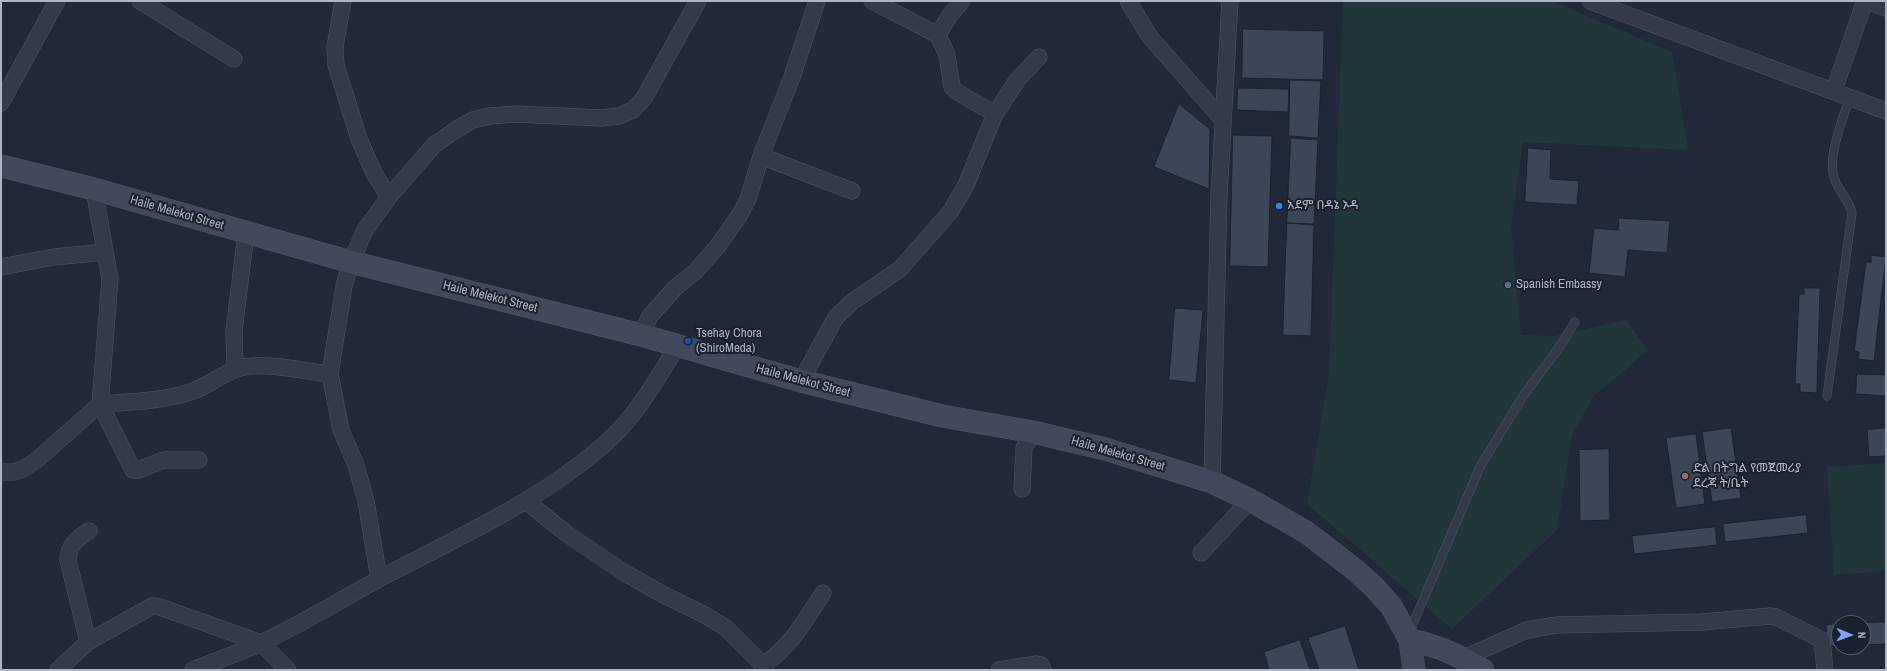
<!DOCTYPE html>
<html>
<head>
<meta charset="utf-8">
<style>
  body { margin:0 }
  #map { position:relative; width:1887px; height:671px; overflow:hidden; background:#1f293a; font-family:"Archivo Narrow",sans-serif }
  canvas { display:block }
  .frame { position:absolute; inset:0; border:2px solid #adb6c6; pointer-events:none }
  .north { position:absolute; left:1831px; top:615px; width:40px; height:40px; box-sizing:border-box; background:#19202e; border:1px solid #545c6b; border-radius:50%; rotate:91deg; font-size:11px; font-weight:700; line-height:16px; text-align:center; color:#adb6c6 }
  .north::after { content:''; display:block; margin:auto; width:14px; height:18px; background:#7ba7fe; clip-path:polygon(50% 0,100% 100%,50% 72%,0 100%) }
</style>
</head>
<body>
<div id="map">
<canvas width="1887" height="671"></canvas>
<div class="frame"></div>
<div class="north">N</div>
</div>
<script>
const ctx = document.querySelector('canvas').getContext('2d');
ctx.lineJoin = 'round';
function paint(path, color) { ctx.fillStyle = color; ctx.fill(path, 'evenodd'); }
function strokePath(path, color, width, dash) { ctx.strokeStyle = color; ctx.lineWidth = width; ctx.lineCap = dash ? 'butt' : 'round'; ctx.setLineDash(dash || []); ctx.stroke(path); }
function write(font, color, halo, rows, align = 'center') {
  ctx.font = font + ' "Archivo Narrow","Noto Sans Ethiopic",sans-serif'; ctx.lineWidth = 4; ctx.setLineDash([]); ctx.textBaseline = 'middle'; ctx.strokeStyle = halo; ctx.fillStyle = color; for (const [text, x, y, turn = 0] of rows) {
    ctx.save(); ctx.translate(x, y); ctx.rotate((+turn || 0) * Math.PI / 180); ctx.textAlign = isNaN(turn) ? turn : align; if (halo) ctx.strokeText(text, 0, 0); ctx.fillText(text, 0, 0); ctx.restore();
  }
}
paint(new Path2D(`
  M1343 1H1552L1672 52 1688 150 1523 142 1511 227 1521 335 1554 336 1626 320 1648 350 1593 397 1572 435 1557 530 1452 629 1307 504 1329 374Z
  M1886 463V571L1834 575 1827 467Z`), '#21363b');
const building = new Path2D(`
  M1243 29 1324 31 1323 80 1242 78Z
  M1290 80 1321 81 1318 138 1289 136Z
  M1238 88 1289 89 1288 112 1237 110Z
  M1179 104 1210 129 1209 189 1154 167Z
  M1233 135 1272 136 1268 267 1230 266Z
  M1291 138 1318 140 1314 224 1287 223Z
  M1528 148 1551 150 1550 179 1579 181 1577 205 1525 202Z
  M1619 218 1670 221 1667 253 1628 250 1625 277 1589 273 1594 228 1618 230Z
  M1287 223 1314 225 1311 336 1283 335Z
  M1871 255 1886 257 1874 361 1858 359 1859 352 1854 351 1866 262H1871Z
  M1804 288H1820L1817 393 1800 392V384H1795L1799 294H1804Z
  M1175 308 1203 310 1196 383 1169 380Z
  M1857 374 1886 375V396L1856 394Z
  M1731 428 1741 498 1712 502 1702 432Z
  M1886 428V456L1869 457 1867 430Z
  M1696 434 1705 504 1676 508 1666 438Z
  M1609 449 1610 520 1580 521 1579 450Z
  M1806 515 1808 533 1725 542 1723 524Z
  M1715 527 1717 545 1634 554 1632 536Z
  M1886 622V644L1863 645 1862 623Z
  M1839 624V646H1827L1826 625Z
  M1345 626 1359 670H1319L1308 638Z
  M1300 640 1310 670H1269L1264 652Z`);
paint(building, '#3b4759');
strokePath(building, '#1b2230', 1);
const lane = new Path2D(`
  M1827 396 1852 213C1849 200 1839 192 1835 180 1826 159 1843 118 1850 97
  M1409 633 1480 467 1523 396 1558 349 1575 322`);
const street = new Path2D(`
  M140 1 234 59
  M343 1 335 47 336 65 359 139 375 175 389 197
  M872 1 938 35 950 15 962 1
  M1128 1 1150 37 1222 119
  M1590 1 1886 111
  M1866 1 1886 8
  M1834 90 1865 1
  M1 103 57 1
  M995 114 1018 79 1039 57
  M761 156 852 191
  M1 267 54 257 105 252
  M641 335 650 316 675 288 696 271 717 247 739 216 748 199 761 156 792 77 817 1
  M235 369 234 331 246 233
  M330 374 341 430 356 465 366 501 379 579
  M801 381 836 317 852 302 900 269 951 211 966 185 995 114 957 92 952 87 947 55 938 35
  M199 460H164L138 470H133L100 404C129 402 166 401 193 391 212 384 231 367 251 366 277 364 304 371 330 374L344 286 351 262 365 230 389 197 434 145 457 129 473 120 489 116 516 114 602 118 619 116 633 110 644 98 698 1
  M1 472H14L23 469 38 459 100 404 110 279 94 189
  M1212 482 1219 195 1230 1
  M1022 489 1024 448 1033 432
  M527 502 567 534 625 573 662 594 703 614 726 628 763 665 765 670
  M1201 553 1250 500
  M88 642 68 560C68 545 78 538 89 531
  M1464 658 1527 630 1557 625 1702 622 1770 616 1776 617 1822 640 1825 670
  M763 665C790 648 806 619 823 593
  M58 670 88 642 152 606 160 607 261 643 288 670
  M193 670C215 661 239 653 261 643 307 622 351 593 396 570 469 532 546 497 608 441 636 416 658 378 677 346
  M999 670 1037 664 1041 665 1043 670`);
const secondary = new Path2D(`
  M1 166 94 189 351 262 641 335 801 381 942 416 1033 432 1105 449 1212 482 1250 500 1306 532 1354 569 1374 587 1391 606 1410 640 1414 670
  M1410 640C1437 645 1459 655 1483 670`);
strokePath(lane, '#4d5664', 9);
strokePath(street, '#4d5664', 17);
strokePath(secondary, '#4d5664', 23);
strokePath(lane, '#333b4a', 8);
strokePath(street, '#333b4a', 16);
strokePath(secondary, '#414a5d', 22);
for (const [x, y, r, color] of [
  [1279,206,4,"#3f7fe0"],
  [1508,285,4,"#5c6f8a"],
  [688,341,4,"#1a4fb4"],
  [1685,476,4,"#8d6e63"]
]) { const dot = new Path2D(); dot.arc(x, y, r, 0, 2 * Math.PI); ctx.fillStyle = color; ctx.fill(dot); strokePath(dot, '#19202e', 1.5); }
write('13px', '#adb6c6', '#19202e', [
  ["አደም በዳኔ ኦዳ",1287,206],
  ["Spanish Embassy",1516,285],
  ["Tsehay Chora",696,334],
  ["(ShiroMeda)",696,349],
  ["ድል በትግል የመጀመሪያ",1693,469],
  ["ደረጃ ት/ቤት",1693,484]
], 'left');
write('13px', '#adb6c6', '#19202e', [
  ["Haile Melekot Street",177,213,16],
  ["Haile Melekot Street",490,297,14],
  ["Haile Melekot Street",803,381,15],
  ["Haile Melekot Street",1118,454,16]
]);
</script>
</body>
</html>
